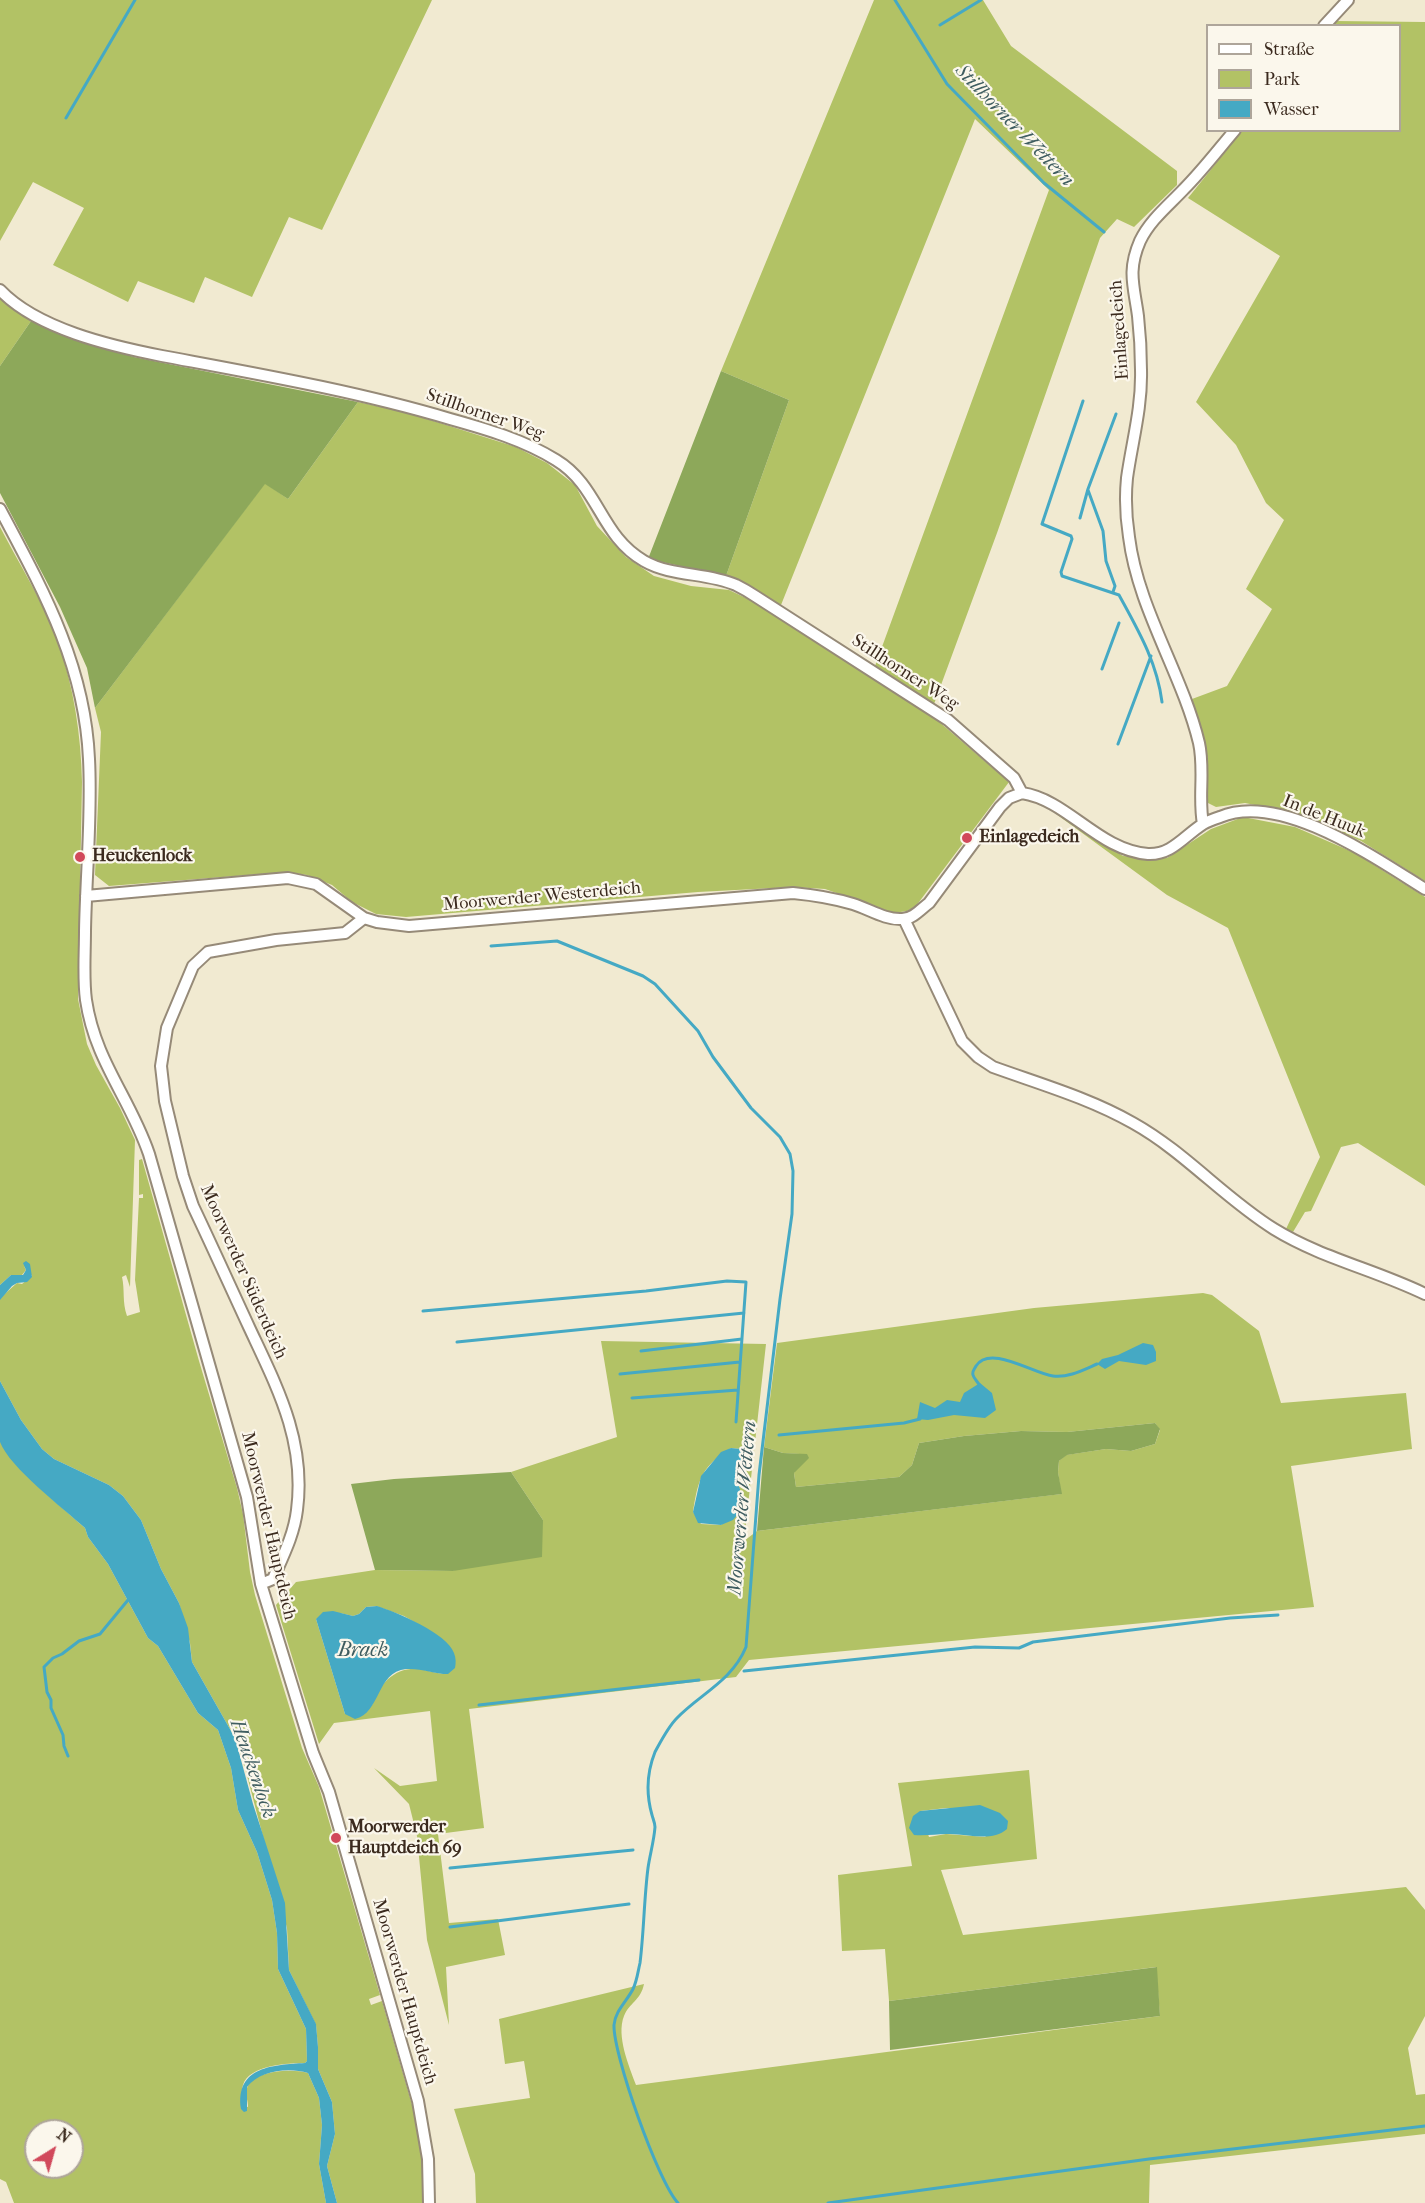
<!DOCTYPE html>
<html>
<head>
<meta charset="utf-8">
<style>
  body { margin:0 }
  #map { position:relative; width:1425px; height:2203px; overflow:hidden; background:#f1ead1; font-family:"IM FELL French Canon",serif }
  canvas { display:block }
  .legend { position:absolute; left:1206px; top:24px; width:195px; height:108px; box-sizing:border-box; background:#fbf7ec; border:2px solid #aea59a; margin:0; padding:8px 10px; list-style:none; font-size:18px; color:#3b2a1e }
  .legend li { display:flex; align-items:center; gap:12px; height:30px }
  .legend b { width:30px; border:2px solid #aea59a }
  .north { position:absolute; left:24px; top:2119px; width:60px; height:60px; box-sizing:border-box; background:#fbf7ec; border:2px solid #aea59a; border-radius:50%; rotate:37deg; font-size:16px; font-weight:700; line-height:24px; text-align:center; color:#3b2a1e }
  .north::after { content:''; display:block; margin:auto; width:21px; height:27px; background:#d1495b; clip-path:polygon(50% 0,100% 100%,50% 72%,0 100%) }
</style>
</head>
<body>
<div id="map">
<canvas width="1425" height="2203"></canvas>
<ul class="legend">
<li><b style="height:8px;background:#fff"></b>Straße</li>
<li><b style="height:16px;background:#b2c265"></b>Park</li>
<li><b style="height:16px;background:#45a9c4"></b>Wasser</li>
</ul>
<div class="north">N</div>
</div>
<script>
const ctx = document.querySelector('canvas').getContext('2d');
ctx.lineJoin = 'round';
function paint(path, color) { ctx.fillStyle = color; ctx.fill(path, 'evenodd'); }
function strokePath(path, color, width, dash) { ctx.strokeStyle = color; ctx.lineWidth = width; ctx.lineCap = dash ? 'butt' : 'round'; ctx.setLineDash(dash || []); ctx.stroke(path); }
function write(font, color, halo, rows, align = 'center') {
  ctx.font = font + ' "IM FELL French Canon",serif'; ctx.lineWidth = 4.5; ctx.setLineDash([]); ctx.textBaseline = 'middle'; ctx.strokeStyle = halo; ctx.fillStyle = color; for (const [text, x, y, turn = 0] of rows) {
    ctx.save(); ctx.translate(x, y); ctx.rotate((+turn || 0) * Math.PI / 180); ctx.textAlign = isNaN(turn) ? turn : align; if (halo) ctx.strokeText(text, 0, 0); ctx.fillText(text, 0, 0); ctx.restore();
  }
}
paint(new Path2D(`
  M0 0H432L322 230 289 217 252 297 205 277 194 303 138 281 128 302 53 265 84 208 33 182 0 241Z
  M874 0H983L1011 46 1177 171V185L1134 227 1117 219 1100 238 997 533 934 704 875 666 1049 190 975 119 781 605 726 576 789 400 721 371Z
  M1335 21 1425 22V881L1361 841 1299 814 1245 803 1216 807 1208 803V760L1192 699 1227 686 1272 609 1246 589 1284 520 1266 503 1236 445 1196 402 1280 256 1188 198 1242 131 1400 130V26L1330 25Z
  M0 299 31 321 0 366Z
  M358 402 405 412 516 447 547 463 575 485 597 526 626 557 654 576 691 586 729 590 765 607 930 714 1009 782 916 906 907 911 894 913 825 889 793 887 698 892 406 917 376 914 352 902 332 885 307 875 287 872 109 886 95 875 101 732 95 708 265 483 288 499Z
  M0 527C20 565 43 602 58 642 74 688 81 735 82 782L78 999 87 1044 96 1065 120 1108 135 1140 130 1287 126 1275 122 1277C125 1290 122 1302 127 1316L140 1312 135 1280 139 1198H143V1194L139 1195V1160L142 1159 199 1361 237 1488 243 1514 250 1572 255 1595 302 1748 319 1787 380 1995 369 1999 371 2005 382 2001 415 2115 421 2147 424 2203H337L327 2166 335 2134 332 2102 318 2069V2047L316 2025 289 1970 287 1928 245 1768 235 1738 192 1662 190 1643 179 1603 161 1569 141 1520 123 1496 109 1485 54 1459 42 1449 21 1420 0 1381V1298L17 1283 22 1284 32 1276 24 1266 26 1270 22 1275H11L0 1285Z
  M1052 811 1123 856 1167 858 1211 829 1243 817 1295 827 1355 853 1425 897V1186L1358 1143 1341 1147 1311 1211 1305 1212 1293 1232 1286 1229 1320 1157 1228 928 1167 895Z
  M1203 1293 1212 1295 1259 1331 1281 1403 1406 1393 1412 1449 1291 1466 1314 1607 749 1660 736 1677 469 1709 484 1828 438 1834 449 1923 498 1919 505 1955 446 1967 449 2025 427 1940 417 1836 409 1804 374 1768 400 1786 437 1781 430 1711 334 1723 319 1744 276 1605 296 1582 375 1570 453 1571 543 1520 511 1472 617 1437 601 1341 766 1344 744 1541 757 1531 1061 1494 1058 1472 1059 1461 1066 1455 1106 1449 1131 1451 1155 1444 1160 1430 1155 1423 1067 1432 1021 1431 964 1436 919 1443 912 1465 899 1477 796 1487 794 1473 800 1454 783 1453 764 1447 777 1343 1034 1308ZM731 1448 741 1449 744 1465 736 1480 741 1492 740 1507 721 1525 701 1524 693 1512C698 1479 702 1466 731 1448ZM376 1606 404 1616 428 1630 448 1674C438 1674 430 1671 420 1669 396 1666 379 1683 372 1705L345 1714 316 1619 340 1613 353 1616 359 1614 366 1607Z
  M0 1441C22 1475 55 1501 85 1528L88 1537 108 1564 148 1638 158 1646 198 1713 218 1730 231 1768 238 1810 257 1852 272 1900 277 1933 278 1969 306 2029 307 2061 305 2063C288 2063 249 2065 243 2085 241 2091 242 2099 241 2105L248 2107C248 2101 245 2094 247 2088 253 2070 292 2068 308 2073L319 2098 322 2125 319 2164 326 2203H14L6 2182 0 2179ZM36 2131H72V2167H36Z
  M1029 1770 1037 1859 941 1870 963 1935 1406 1887 1425 1910V2016L1408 2048 1416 2095 1425 2094V2134L1150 2165 1149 2203H476L475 2174 454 2109 530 2098 524 2061 505 2064 499 2019 644 1984C641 2000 629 2003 624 2016 616 2036 629 2066 636 2085L1160 2016 1156 1967 889 2001 885 1949 842 1951 838 1875 912 1866 898 1783ZM946 1808H961L986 1837 946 1834 929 1837 920 1811Z`), '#b2c265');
paint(new Path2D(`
  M31 321 46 328 134 357 358 402 288 499 265 484 95 708 87 668 60 607 0 493V366Z
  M721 371 789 400 726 576 648 559Z
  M1155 1423 1160 1429 1155 1444 1131 1451 1106 1449 1067 1455 1059 1461 1058 1472 1062 1494 757 1531 764 1447 783 1453 807 1454 809 1458 794 1473 796 1487 899 1477 912 1465 919 1443 964 1436 1021 1431 1067 1432Z
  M511 1472 543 1520 542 1557 453 1571 375 1570 351 1484 394 1479Z
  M1157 1967 1160 2016 890 2050 889 2001Z`), '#8da85a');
paint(new Path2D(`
  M26 1261 30 1264 32 1277 27 1282 17 1283 12 1286 0 1300V1285L11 1275H23L26 1270 23 1263Z
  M1143 1343 1153 1345 1156 1352V1361L1146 1365 1119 1361 1105 1369 1097 1364 1102 1359 1118 1355Z
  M0 1381 21 1420 42 1449 54 1459 109 1485 123 1496 141 1520 161 1569 179 1603 188 1628 192 1662 235 1738 253 1804 285 1903 289 1970 316 2024 318 2047V2069L332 2102 335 2134 327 2166 337 2203H326L319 2164 322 2125 319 2098 308 2073C289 2067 260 2070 247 2087V2111L244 2112 241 2109C235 2066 274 2065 305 2063L307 2061 306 2029 278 1969 277 1933 272 1900 257 1852 238 1810 231 1768 218 1730 198 1713 158 1646 148 1638 108 1564 88 1537 85 1528C63 1508 10 1468 0 1442 0 1431 0 1394 0 1381Z
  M980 1383 992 1393 996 1410 985 1418 954 1415 928 1420 917 1419 920 1402 935 1408 947 1400 960 1402 964 1393Z
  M731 1448 741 1449 745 1453 744 1465 736 1480 740 1489V1496L738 1514 733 1520 721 1525 698 1523 693 1512 701 1476 721 1452Z
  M377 1606C396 1612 447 1633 454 1653 456 1658 456 1663 455 1668L448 1674C434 1674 421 1668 406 1669 376 1672 381 1713 355 1719L345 1714 316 1619 323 1612 333 1611 353 1616 359 1614 366 1607Z
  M980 1805 1000 1813 1008 1821 1007 1829C991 1843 966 1833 947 1834 936 1834 926 1836 914 1835L909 1828 913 1816 920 1811Z`), '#45a9c4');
strokePath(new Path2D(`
  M895 0 947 84 1044 183 1104 232
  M940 25 981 0
  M66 118 135 0
  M1083 401 1042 524 1071 536 1072 539 1061 572 1062 576 1119 595C1138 630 1157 662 1162 702
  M1088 490 1103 531 1106 561 1115 586 1113 592
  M1080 518 1088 489 1116 414
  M1102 669 1119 623
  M1118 744 1151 656
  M491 946 557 941 643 976 655 984 698 1031 713 1057 751 1108 780 1137 790 1154 793 1171 792 1214 780 1299 759 1475 746 1647C732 1681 700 1694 677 1718 668 1727 661 1741 655 1752 647 1772 646 1794 652 1815 653 1819 655 1823 655 1827 654 1841 650 1854 648 1868 644 1899 644 1931 640 1963 638 1971 637 1981 633 1989 627 2001 615 2011 614 2025 613 2054 658 2182 678 2203
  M423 1311 646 1291 727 1281 746 1282 736 1422
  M457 1342 744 1313
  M641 1351 742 1339
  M620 1374 740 1362
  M980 1386C978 1382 974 1379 973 1375 972 1371 974 1370 976 1366 990 1344 1034 1374 1053 1376 1068 1378 1083 1370 1097 1364
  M632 1398 738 1390
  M779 1435 904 1423 920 1419
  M744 1671 975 1647 1019 1648 1033 1642 1230 1618 1278 1615
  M479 1705 699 1680
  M68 1756 64 1746 63 1735 51 1708V1700L47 1692 44 1667 53 1658 62 1654 79 1641 100 1634 128 1600
  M450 1868 633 1850
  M450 1927 629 1904
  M828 2203 1149 2159 1425 2126`), '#45a9c4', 3);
const street = new Path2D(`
  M1324 26 1348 0
  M0 290C37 329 111 346 162 356 258 374 356 391 450 419 486 429 524 440 556 460 599 486 600 536 644 561 672 577 706 572 736 585 742 588 749 592 755 596L948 720 1014 778 1022 793
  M0 509C43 590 85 665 89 759 92 816 86 874 85 931 85 954 83 978 86 1000 95 1061 130 1098 149 1154L247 1497 261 1584 313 1753 329 1792 418 2101 428 2159 429 2203
  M1022 793C1068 800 1098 850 1148 854 1172 855 1184 836 1203 824 1208 821 1214 819 1220 817 1280 791 1375 858 1425 889
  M1203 824C1198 798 1205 770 1199 743 1182 673 1138 609 1129 537 1126 518 1125 498 1127 478 1132 442 1142 408 1141 370 1141 352 1140 334 1138 316 1134 286 1127 271 1140 241 1150 220 1169 205 1184 189 1202 171 1218 150 1235 130
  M86 896 288 878 316 884 364 918 377 922 409 926 793 893C814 895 833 898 853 904 869 909 885 920 902 919 913 919 921 909 929 903L1000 807 1009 798 1022 793
  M904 919 962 1041 978 1057 993 1067C1040 1084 1089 1098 1133 1123 1185 1152 1224 1198 1274 1229 1321 1258 1376 1270 1425 1294
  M261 1584 273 1579C283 1556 294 1535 297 1510 306 1441 277 1387 249 1327 230 1286 212 1246 193 1206L183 1176 165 1101 161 1066 167 1028 193 966 208 952 276 940 345 933 364 918`);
strokePath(street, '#968a78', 14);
strokePath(street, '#fff', 10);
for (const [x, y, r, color] of [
  [967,838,6,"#d1495b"],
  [80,857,6,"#d1495b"],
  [336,1838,6,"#d1495b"]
]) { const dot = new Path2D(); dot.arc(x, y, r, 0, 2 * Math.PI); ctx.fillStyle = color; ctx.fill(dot); strokePath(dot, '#fbf7ec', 2); }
write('18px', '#3b2a1e', '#fbf7ec', [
  ["Einlagedeich",1120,330,-94],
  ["Stillhorner Weg",485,415,19],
  ["Stillhorner Weg",905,673,33],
  ["In de Huuk",1324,817,22],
  ["Moorwerder Westerdeich",542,897,-5],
  ["Moorwerder Süderdeich",243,1272,66],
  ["Moorwerder Hauptdeich",268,1526,77],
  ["Moorwerder Hauptdeich",404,1992,74]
]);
write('bold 18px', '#3b2a1e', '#fbf7ec', [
  ["Einlagedeich",979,838],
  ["Heuckenlock",92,857],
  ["Moorwerder",348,1828],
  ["Hauptdeich 69",348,1849]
], 'left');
write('italic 20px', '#3f5d60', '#fbf7ec', [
  ["Stillhorner Wettern",1014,126,46],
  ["Moorwerder Wettern",743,1508,-85],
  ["Brack",363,1651],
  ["Heuckenlock",252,1769,71]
]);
</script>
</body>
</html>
